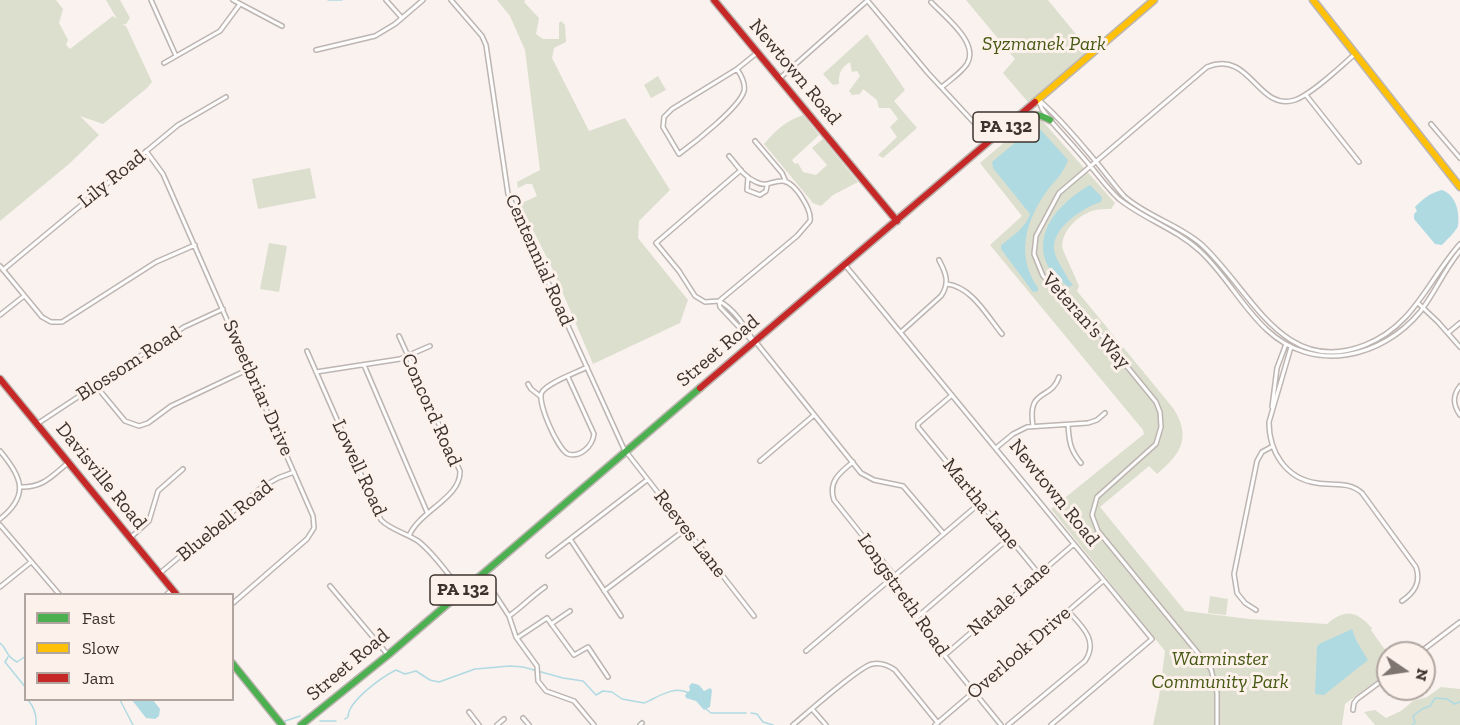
<!DOCTYPE html>
<html>
<head>
<meta charset="utf-8">
<style>
  body { margin:0 }
  #map { position:relative; width:1460px; height:725px; overflow:hidden; background:#f9f2ef; font-family:"Zilla Slab",serif }
  canvas { display:block }
  .legend { position:absolute; left:24px; top:593px; width:210px; height:108px; box-sizing:border-box; background:#fdf1eb; border:2px solid #b0a59f; margin:0; padding:8px 10px; list-style:none; font-size:18px; color:#3d322c }
  .legend li { display:flex; align-items:center; gap:12px; height:30px }
  .legend b { width:30px; border:2px solid #b0a59f }
  .north { position:absolute; left:1376px; top:641px; width:60px; height:60px; box-sizing:border-box; background:#fdf1eb; border:2px solid #b0a59f; border-radius:50%; rotate:103deg; font-size:16px; font-weight:700; line-height:24px; text-align:center; color:#3d322c }
  .north::after { content:''; display:block; margin:auto; width:21px; height:27px; background:#7f7570; clip-path:polygon(50% 0,100% 100%,50% 72%,0 100%) }
</style>
</head>
<body>
<div id="map">
<canvas width="1460" height="725"></canvas>
<ul class="legend">
<li><b style="height:8px;background:#4caf50"></b>Fast</li>
<li><b style="height:8px;background:#ffc107"></b>Slow</li>
<li><b style="height:8px;background:#c62828"></b>Jam</li>
</ul>
<div class="north">N</div>
</div>
<script>
const ctx = document.querySelector('canvas').getContext('2d');
ctx.lineJoin = 'round';
function paint(path, color) { ctx.fillStyle = color; ctx.fill(path, 'evenodd'); }
function strokePath(path, color, width, dash) { ctx.strokeStyle = color; ctx.lineWidth = width; ctx.lineCap = dash ? 'butt' : 'round'; ctx.setLineDash(dash || []); ctx.stroke(path); }
function write(font, color, halo, rows, align = 'center') {
  ctx.font = font + ' "Zilla Slab",serif'; ctx.lineWidth = 6; ctx.setLineDash([]); ctx.textBaseline = 'middle'; ctx.strokeStyle = halo; ctx.fillStyle = color; for (const [text, x, y, turn = 0] of rows) {
    ctx.save(); ctx.translate(x, y); ctx.rotate((+turn || 0) * Math.PI / 180); ctx.textAlign = isNaN(turn) ? turn : align; if (halo) ctx.strokeText(text, 0, 0); ctx.fillText(text, 0, 0); ctx.restore();
  }
}
paint(new Path2D(`
  M0 0H56L63 9 59 23 68 40 66 45 70 49 113 16 117 19 106 0H120L130 18 126 24 122 25 126 26 152 82 147 88 103 124 80 116 99 135 69 164 0 221Z
  M497 0H525L524 2 539 18 536 34 543 39H559V23L561 21 565 25 566 42 554 48 552 58 589 131 625 118 670 190 639 221 638 238 688 300 680 323 593 364 553 270 520 204 537 196 532 184H526L518 188 517 182 540 170 525 50 510 16Z
  M966 0H1048L1089 50 1028 102 1003 73 1015 59Z
  M867 34 905 90 894 101 917 128 883 158 878 155 897 137 890 127 898 119 890 108H879L877 100 863 89 860 94 852 95 849 91 860 76 857 71 852 72 850 62C842 67 838 73 839 84L833 85 823 74Z
  M658 76 666 90 651 98 644 85Z
  M803 115 819 135 792 160 795 164 798 163 803 172 816 175 827 165 812 148 823 139 858 182 833 195 821 206 813 203 764 144C776 130 786 121 803 115Z
  M1038 116 1115 203 1111 209C1105 209 1098 209 1092 211 1077 216 1059 233 1063 250L1079 286 1077 291 1173 408C1192 437 1181 454 1157 474L1149 466 1100 507 1185 611 1249 619 1327 624C1346 608 1356 611 1372 628L1371 630 1388 654V672L1345 704 1342 725H1153L1159 697 1165 651 1051 509 1144 434 1143 430 990 245 1022 216 980 163 1033 118Z
  M310 168 316 198 258 209 252 179Z
  M269 243 287 246 279 292 260 289Z
  M1210 596 1228 599 1226 615 1208 613Z
  M1441 687 1460 689V725H1375L1364 712 1375 710 1386 718 1401 711 1413 701 1427 697Z`), '#dcdfcd');
paint(new Path2D(`
  M1035 126 1040 129 1068 160C1063 175 1052 183 1044 195 1024 225 1017 258 1038 288V291L1033 292 1001 249V245C1012 237 1026 227 1030 214L993 168 992 162Z
  M1090 185 1102 197 1101 202C1084 207 1053 227 1054 248 1054 257 1064 270 1068 279L1073 285 1068 287C1060 279 1048 271 1045 259 1035 227 1065 199 1090 185Z
  M1442 190C1456 195 1460 212 1458 226 1455 233 1447 239 1442 245L1435 244 1414 219V214L1417 211 1415 207C1424 198 1430 193 1442 190Z
  M1352 629 1356 640 1368 660 1324 695 1315 694 1317 647 1319 644Z
  M692 683 699 685 704 691 710 688 712 690 710 707 704 710 696 701 686 698 685 695 690 690 689 686Z
  M132 700H153L160 709 159 716 155 719 146 718Z`), '#b0dae2');
strokePath(new Path2D(`
  M328 0H342
  M0 643C8 649 4 655 17 662L26 656
  M8 657 5 662 26 688
  M28 700C34 707 37 715 36 725
  M120 700 133 725
  M705 708 711 713H746
  M751 713 757 714 763 722 773 725
  M345 719 348 717C348 701 382 677 396 670L405 674 416 671 430 680 439 682 475 669 510 666 523 667 563 678 583 681 596 695 603 691 612 692 622 699 644 703C659 697 673 685 689 693
  M285 721 300 716
  M320 721H336
  M1412 725 1415 723 1413 716 1422 709 1430 706 1435 698 1447 699 1455 704 1460 702`), '#b0dae2', 1.5);
const street = new Path2D(`
  M151 0 176 56
  M233 0 282 26
  M386 0 402 18
  M451 0 482 36 486 45 508 194 624 449 754 616
  M867 0 928 73 990 140
  M931 2C944 16 980 43 967 64 961 73 950 80 942 87
  M316 50 375 36 395 24 423 0
  M164 63 220 31 240 4
  M737 69C741 75 746 83 744 91 740 107 694 143 679 154L663 127 664 117 672 109 737 69 758 52
  M780 78 868 0
  M1306 95 1359 162
  M1038 99 1042 109 1050 120C1064 136 1079 152 1092 168 1101 179 1109 190 1119 199 1144 219 1176 229 1200 251 1225 274 1242 307 1267 330 1314 374 1382 358 1420 312 1435 293 1444 270 1460 251
  M1040 101C1061 119 1080 143 1098 164 1107 175 1115 186 1124 196 1146 216 1178 224 1201 244 1250 288 1282 378 1365 345 1414 326 1428 280 1460 244
  M1431 124 1460 158
  M755 141 782 173 786 182
  M146 151 163 174 313 516 314 528 307 539 232 604
  M729 156C737 165 744 177 756 182 768 188 772 180 783 181 795 182 812 210 810 221L797 236 719 301 705 302 695 296 679 271 656 243 741 170
  M748 177 747 190 760 195 766 191 767 186
  M845 265 1152 639 1051 725
  M0 266 42 317 51 322H62L156 262 195 245
  M3 270 178 125 226 97
  M947 284C972 287 987 316 1002 334
  M719 301C733 308 747 328 754 342
  M719 301 720 307 752 341
  M1419 304 1438 322 1460 347
  M0 315 24 296
  M901 332 941 296C950 283 946 273 939 260
  M1448 333 1460 323
  M399 336 460 471C461 498 419 511 409 536
  M755 341 861 473 874 480 903 486 943 533
  M1291 347 1269 422C1269 452 1286 479 1317 483 1333 486 1349 481 1362 493L1416 567C1421 582 1415 592 1402 601
  M307 351 381 520C391 530 406 533 418 541 435 554 448 575 462 591
  M364 365 427 512
  M316 372 400 359 430 346
  M568 377 594 434C593 441 591 445 585 450 580 454 574 456 568 454 558 450 536 401 542 392 549 382 576 373 587 367
  M528 384 531 389 540 396
  M96 386 125 421 139 426 148 423 171 406 249 369
  M1460 386C1452 396 1453 405 1460 415
  M952 395 918 424V427L1039 574
  M1272 407 1277 368 1286 344
  M37 424 184 327 223 309
  M1068 425C1069 441 1070 450 1081 463
  M1033 426C1027 387 1051 401 1059 377
  M996 448 1013 434 1027 427 1088 423 1097 420 1105 413
  M0 451C22 477 30 495 0 519
  M760 461 813 416
  M853 462C839 473 828 482 834 500L897 579 910 613 1001 725
  M20 487C43 488 52 476 69 462
  M0 525 59 594
  M130 538 149 521 158 491 183 469
  M570 539 621 616
  M548 556 647 480
  M159 574 262 487 278 478 294 472
  M484 574 492 590 509 616 516 637 537 666 538 681 546 691 574 701 594 725
  M330 586 388 655
  M0 587 31 562
  M604 591 686 529
  M167 594 172 590
  M1256 610 1245 603 1237 593 1234 574 1257 461 1262 452 1273 446
  M509 616C522 607 532 596 545 587
  M915 619 1009 538
  M551 624 570 611
  M517 638 547 618 574 655 588 647 608 677
  M806 651 980 503
  M1419 653 1460 622
  M945 655 1074 544
  M812 709 826 725
  M1353 710 1354 703 1357 699 1388 676
  M469 712 479 725
  M523 718 529 725
  M497 725 504 719
  M640 725 642 723
  M793 725C806 714 860 666 872 664 881 662 888 665 895 670L938 723
  M935 725 1103 581
  M1008 725 1085 661C1099 641 1082 626 1068 611
  M1217 725V693L1211 669 1098 531 1092 515 1097 497 1156 444 1161 427 1160 412 1156 402 1103 337 1043 276 1034 254 1036 236 1059 193 1207 67C1251 49 1257 112 1295 100 1312 94 1340 67 1354 55`);
const fast = new Path2D(`
  M1016 121C1029 115 1037 112 1050 120
  M232 663 282 725
  M301 725 388 655 700 388`);
const slow = new Path2D(`
  M1313 0 1460 187
  M1035 102 1154 0`);
const jam = new Path2D(`
  M714 0 897 221
  M0 379 176 594
  M700 388 1035 102`);
strokePath(street, '#bdb5b1', 6);
strokePath(fast, '#bdb5b1', 9);
strokePath(slow, '#bdb5b1', 9);
strokePath(jam, '#bdb5b1', 9);
strokePath(street, '#fefdfd', 3);
strokePath(fast, '#4caf50', 6);
strokePath(slow, '#ffc107', 6);
strokePath(jam, '#c62828', 6);
for (const [x, y, w] of [
  [1006,127,66],
  [463,590,66]
]) { const box = new Path2D(); box.roundRect(x - w / 2, y - 15, w, 30, 4.5); ctx.fillStyle = '#fdf1eb'; ctx.fill(box); strokePath(box, '#3d322c', 1.5); }
write('bold 18px', '#3d322c', null, [
  ["PA 132",1006,127],
  ["PA 132",463,590]
]);
write('italic 20px', '#465912', '#fdf1eb', [
  ["Syzmanek Park",1044,44],
  ["Warminster",1220,659],
  ["Community Park",1220,682]
]);
write('20px', '#3d322c', '#fdf1eb', [
  ["Newtown Road",795,72,50],
  ["Lily Road",112,179,-39],
  ["Centennial Road",539,260,66],
  ["Veteran's Way",1086,321,48],
  ["Street Road",718,351,-40],
  ["Blossom Road",129,364,-33],
  ["Sweetbriar Drive",258,388,66],
  ["Concord Road",431,410,66],
  ["Lowell Road",359,468,65],
  ["Davisville Road",101,476,51],
  ["Newtown Road",1054,493,51],
  ["Martha Lane",981,504,51],
  ["Bluebell Road",225,521,-39],
  ["Reeves Lane",690,534,52],
  ["Longstreth Road",903,595,55],
  ["Natale Lane",1009,599,-41],
  ["Overlook Drive",1019,653,-41],
  ["Street Road",348,665,-40]
]);
</script>
</body>
</html>
